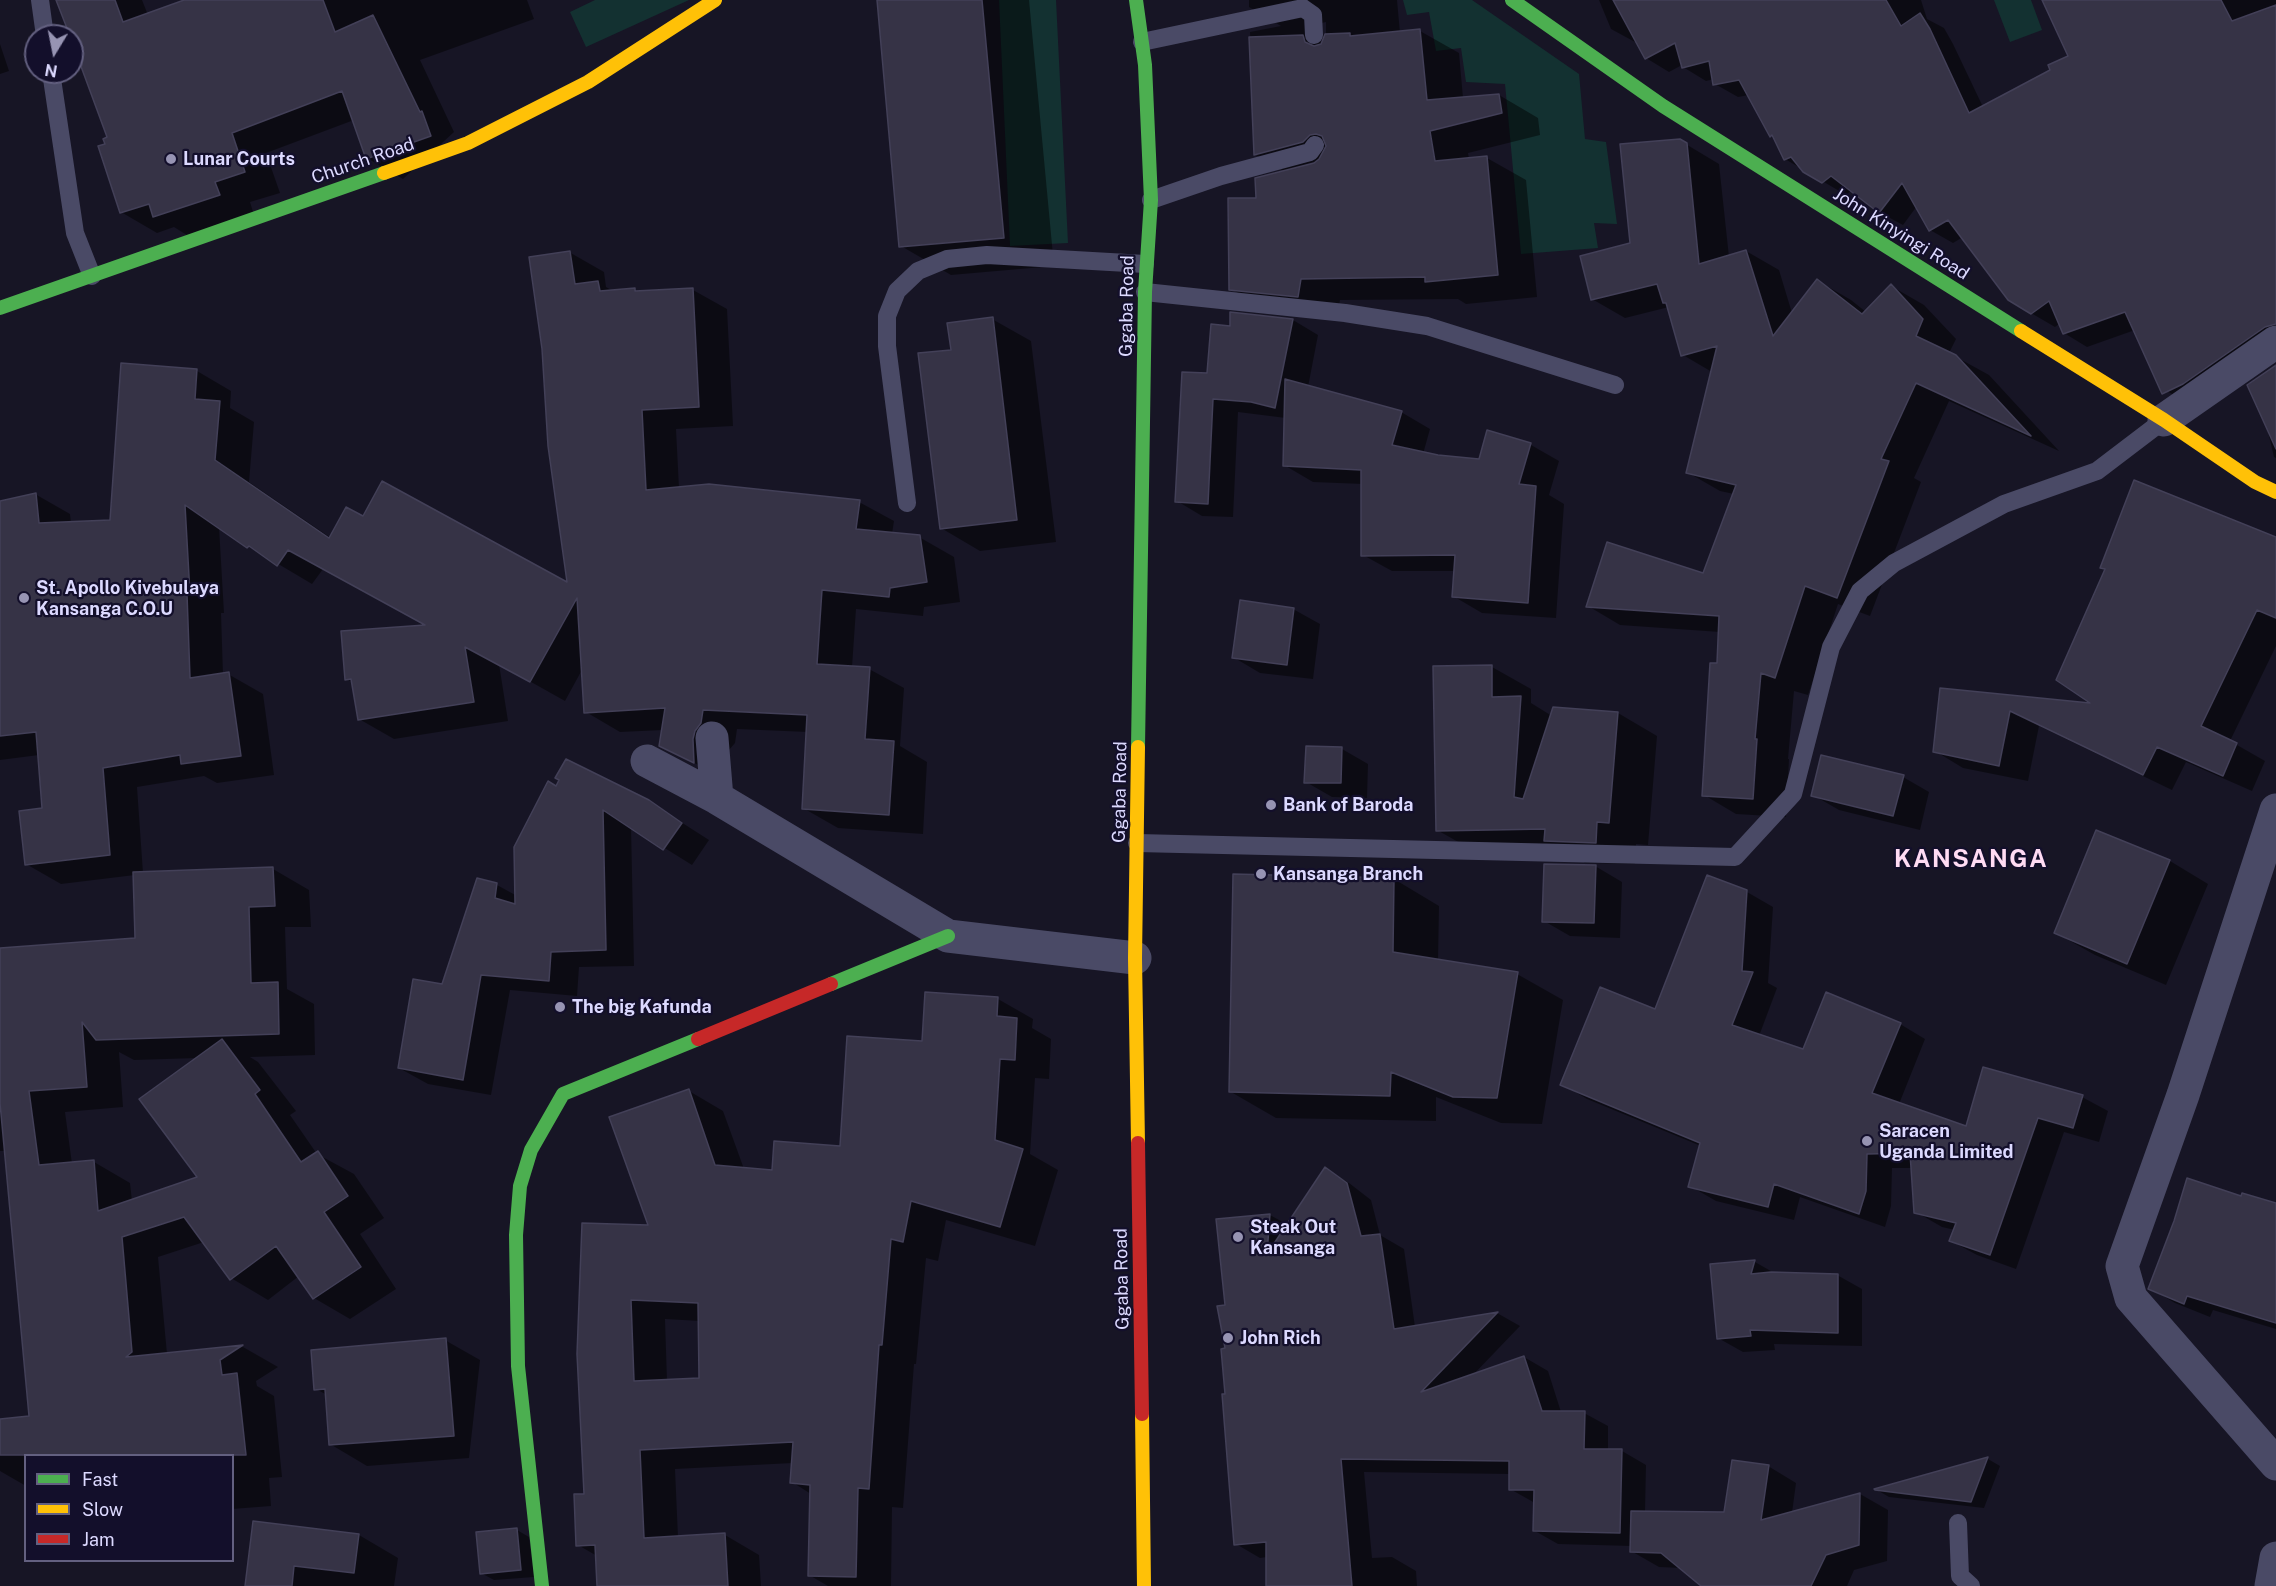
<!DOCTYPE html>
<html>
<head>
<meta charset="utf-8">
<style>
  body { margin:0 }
  #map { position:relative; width:2276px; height:1586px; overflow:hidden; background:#171525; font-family:"Public Sans",sans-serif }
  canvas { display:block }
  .legend { position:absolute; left:24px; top:1454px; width:210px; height:108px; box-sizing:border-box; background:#130f2b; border:2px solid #636080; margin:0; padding:8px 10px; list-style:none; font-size:18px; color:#dcd9ff }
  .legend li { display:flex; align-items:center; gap:12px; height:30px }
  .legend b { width:30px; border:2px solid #636080 }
  .north { position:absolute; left:24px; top:24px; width:60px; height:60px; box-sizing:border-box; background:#130f2b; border:2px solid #636080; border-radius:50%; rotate:190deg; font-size:16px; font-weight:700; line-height:24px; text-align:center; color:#dcd9ff }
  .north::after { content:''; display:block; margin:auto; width:21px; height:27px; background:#9794b3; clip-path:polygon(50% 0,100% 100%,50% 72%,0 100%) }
</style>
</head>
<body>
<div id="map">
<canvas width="2276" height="1586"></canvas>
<ul class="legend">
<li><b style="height:8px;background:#4caf50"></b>Fast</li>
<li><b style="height:8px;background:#ffc107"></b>Slow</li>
<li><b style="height:8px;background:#c62828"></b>Jam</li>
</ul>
<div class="north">N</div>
</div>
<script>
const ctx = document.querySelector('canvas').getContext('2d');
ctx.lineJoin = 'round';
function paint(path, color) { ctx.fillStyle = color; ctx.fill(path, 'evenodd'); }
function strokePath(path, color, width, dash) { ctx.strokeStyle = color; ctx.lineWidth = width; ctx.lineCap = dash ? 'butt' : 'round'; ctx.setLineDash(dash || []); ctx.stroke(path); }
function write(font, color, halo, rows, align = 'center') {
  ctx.font = font + ' "Public Sans",sans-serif'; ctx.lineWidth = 4.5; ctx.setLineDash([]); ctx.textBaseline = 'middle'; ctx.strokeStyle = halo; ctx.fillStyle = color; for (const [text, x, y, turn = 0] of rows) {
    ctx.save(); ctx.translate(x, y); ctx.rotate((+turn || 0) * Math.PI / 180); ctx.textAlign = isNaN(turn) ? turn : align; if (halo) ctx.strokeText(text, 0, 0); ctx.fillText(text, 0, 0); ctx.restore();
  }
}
paint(new Path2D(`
  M595 0H689L586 47 570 12Z
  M999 0H1056L1068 243 1010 246Z
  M1403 0H1472L1579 74 1585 139 1606 142 1617 224 1594 223 1598 248 1521 254 1505 84 1466 82 1461 48 1436 51 1429 12 1407 15Z
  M1994 0H2031L2042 30 2010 42Z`), '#133131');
paint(new Path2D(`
  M58 0H142L148 15 188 0H527L534 19 420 60 454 132 403 179 367 158 354 120 266 153 280 193 250 202 254 215 190 237 174 227 157 233 121 212 107 145 109 138Z
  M879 0H1029L1054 266 951 275 901 246Z
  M1249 0H1397L1400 33 1420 31 1459 53 1463 98 1499 95 1538 118 1540 135 1468 153 1469 159 1487 158 1526 180 1537 297 1466 304 1458 299 1340 300 1337 318 1270 311 1231 289 1258 199 1286 172 1256 155 1250 32 1281 26 1249 7ZM1326 22V36L1308 26Z
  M1599 0H1921L1927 19 1944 28 1953 44 1983 107 2052 71 2070 57 2043 0H2276V348L2184 401 2160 387 2135 330 2087 347 2064 333 2060 323 2055 327 2031 313 1963 237 1953 243 1930 230 1917 206 1903 225 1879 212 1852 190 1846 195 1785 159 1749 95 1738 97 1715 84 1714 79 1706 81 1683 67 1682 65 1669 72 1646 58 1637 41 1635 42 1611 29Z
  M0 44 9 71 0 74Z
  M1679 140 1719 164 1729 257 1746 251 1779 270 1792 313 1818 281 1851 300 1866 312 1891 286 1924 305 1956 339 1949 353 1989 375 2059 451 1949 401 1914 478 1921 482 1870 616 1838 604 1808 695 1794 691 1788 759H1789L1786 817 1736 814 1704 795 1719 665 1720 632 1620 625 1588 606 1703 575 1734 494 1720 491 1687 472 1712 372 1683 355 1669 307 1625 318 1592 299 1632 244Z
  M569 252 604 272 606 287 613 291 693 290 727 309 733 426 676 429 679 488 859 502 894 521 892 534 919 537 954 557 960 602 924 607 923 616 856 609 852 667 869 669 904 688 900 746 927 762 923 834 838 828 803 808 808 732 737 729 735 743 729 750 728 781 661 745 663 730 620 732 586 712 583 668 565 701 499 664 508 721 394 739 359 719 353 682 346 679 428 626 323 569 312 584 248 546 219 527 224 613H221L223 675 228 674 263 694 274 775 217 783 204 776 137 787 143 873 273 869 309 890 311 927H285L287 989 314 1004 315 1055 250 1057 258 1062 296 1111 290 1115 317 1154 354 1174 384 1218 360 1234 396 1289 350 1319 314 1298 299 1276 268 1300 231 1278 204 1242 158 1257 167 1354 243 1347 278 1367 256 1381 257 1386 274 1396 282 1477 269 1478 271 1506 232 1509V1456H26V1486L0 1471V1420L31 1417 6 1151H0V950L137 939 135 875 61 884 26 864 43 810 39 755 0 760V502L35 494 70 514 71 523 111 522 197 371 231 391 230 408 254 422 249 482 331 538 363 518 569 584ZM119 1052 134 1060 198 1058 200 1178 132 1201 130 1183 94 1162 72 1164 65 1112 123 1107Z
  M1231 314 1293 320 1318 335 1308 387 1401 412 1430 429 1423 454 1480 461 1488 432 1531 445 1559 461 1549 495 1564 504 1556 618 1482 613 1453 596 1455 571H1392L1363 555V484L1313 482 1284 465 1286 418 1238 412 1233 517 1202 516 1177 501 1208 375 1231 328Z
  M992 319 1031 341 1056 542 980 551 941 528 952 351Z
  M2276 367V458L2274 457 2266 423Z
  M2276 538V646L2230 741 2265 761 2252 791 2186 762 2172 790 2039 726 2028 781 1963 768 1935 751 1941 689 2096 705Z
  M1293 609 1320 624 1313 679 1260 673 1233 657Z
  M1492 667 1531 689V703L1552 716 1554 708 1618 713 1657 736 1648 845 1636 844 1635 864 1585 863 1564 851 1476 852 1437 830Z
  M1342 749 1368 764 1367 798 1332 797 1306 782Z
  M1903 777 1929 792 1920 830 1839 810 1813 795Z
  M557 788 648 801 709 840 692 865 631 827 634 966 579 967 577 996 510 990 491 1095 428 1084 399 1068 444 985 478 880 497 885 517 896Z
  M2097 832 2170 861 2208 884 2166 985 2095 955 2056 933Z
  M1595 866 1622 882 1620 938 1570 936 1544 921Z
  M1394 879 1439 906 1438 961 1517 974 1563 1000 1542 1124 1501 1123 1436 1097V1121L1276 1118 1231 1092Z
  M1747 892 1773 907 1768 983 1777 988 1759 1036 1804 1051 1900 1024 1925 1039 1899 1104 1967 1128 2082 1097 2108 1111 2099 1142 2064 1132 2016 1269 1977 1255 1951 1241 1955 1230 1942 1227 1916 1212 1912 1168H1892L1891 1206 1885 1227 1800 1197 1794 1220 1716 1201 1690 1186 1701 1146 1587 1099 1562 1084 1656 1011Z
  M998 999 1033 1019 1032 1028 1051 1039 1049 1079 1035 1078 1030 1154 1058 1170 1035 1246 946 1220 938 1261 926 1258 916 1364H914L903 1508 892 1507 891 1586H828L809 1575 811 1494 792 1482 793 1463 675 1469 678 1537 725 1535 759 1555 761 1586H599L597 1556 578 1545 586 1495 578 1354 650 1227 689 1091 723 1111 744 1169 773 1172 841 1148 923 1043ZM665 1319 700 1321 701 1379 667 1381Z
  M1325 1169 1349 1183 1371 1200 1380 1235 1404 1249 1415 1327 1497 1313 1520 1326 1473 1375 1524 1357 1548 1371 1561 1412 1584 1413 1608 1426V1451H1622L1646 1465 1645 1512 1725 1514 1768 1466 1796 1483 1792 1513 1860 1494 1888 1510 1887 1561 1854 1570 1847 1586H1704L1682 1568 1659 1567 1631 1551 1632 1546 1558 1544 1535 1531V1503L1510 1489V1474L1364 1472 1372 1558 1392 1557 1416 1571 1417 1586H1268L1267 1557 1260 1558 1236 1544 1227 1396V1306L1218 1221 1270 1215 1288 1225Z
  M2242 1198 2276 1205V1329L2213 1310 2210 1317 2175 1303 2150 1288Z
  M1755 1262 1776 1274 1837 1275 1862 1289V1346L1774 1344 1775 1350 1743 1352 1718 1338 1712 1265Z
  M443 1339 480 1360 469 1458 367 1466 330 1444 327 1395 316 1389Z
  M1988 1459 2000 1466 1984 1508 1889 1497 1877 1490Z
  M517 1530 529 1537 534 1577 494 1580 481 1573Z
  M359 1535 398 1558 394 1586H247Z`), '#0007');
const building = new Path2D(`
  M56 0H115L123 22 184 0H323L335 32 373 15 420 112 422 111 431 136 366 159 342 91 232 133 245 172 215 182 220 195 153 217 149 204 120 213 98 146 105 144 103 139 107 137 72 42V36H70Z
  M877 0H982L1004 238 899 247Z
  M1613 0H1886L1901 26 1920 13 1930 29 1969 113 2050 70 2048 65 2068 56 2042 0H2221L2232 21 2276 5V324L2265 327 2183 384 2162 394 2125 312 2063 334 2049 301 2031 314 2008 300 1948 220 1929 231 1902 183 1879 213 1831 176 1822 183 1803 172 1791 157 1784 160 1772 135 1770 137 1739 80 1713 85 1709 61 1682 68 1675 43 1645 59Z
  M1420 29 1427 100 1499 94 1502 113 1430 131 1435 161 1487 156 1498 275 1425 282V277L1301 279 1298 297 1229 290 1228 198H1256L1255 178 1314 163 1319 159 1326 146 1322 136 1316 134 1310 135 1303 142 1254 155 1249 37 1303 35 1305 42 1314 46 1321 44 1325 34 1350 33V36Z
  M1680 139 1687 143 1699 264 1746 250 1773 336 1817 279 1862 314 1891 284 1923 319 1916 336 1956 355 2031 436 1916 383 1881 459 1889 461 1837 598 1805 586 1775 678 1761 673 1755 739H1757L1753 799 1702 796 1710 663H1717L1719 616 1586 607 1607 542 1703 573 1736 485 1686 473 1717 346 1681 356 1666 303H1663L1657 284 1591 300 1580 256 1630 243 1620 144Z
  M570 251 575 284 598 281 600 291 635 288V291L693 288 699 407 642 410 646 490 709 484 860 500 856 529 920 535 927 582 890 588 889 597 822 590 817 664 870 667 865 739 894 741 889 815 802 809 807 715 703 710 701 723 695 731 693 739 694 763 659 746 665 708 584 713 577 598 530 682 465 647 474 702 358 720 351 679 345 680 341 631 425 625 288 550 277 566 249 546 247 548 185 505 190 594H187L190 678 229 672 241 756 181 764 180 755 103 768 110 855 25 865 19 811 42 808 36 732 0 736V501L36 493 39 523 110 520 121 363 197 369 195 399 220 401 215 460 329 538 346 507 363 516 382 481 567 582 548 446 542 349 529 257Z
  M1230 312 1293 319 1275 408 1251 402 1213 399 1208 504 1175 502 1182 372 1207 373 1211 324 1230 326Z
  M993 317 1017 520 940 529 918 353 951 350 947 323Z
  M2276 365V449L2247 385Z
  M1285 379 1402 411 1392 445 1438 455 1479 459 1487 430 1531 443 1519 484 1536 486 1528 603 1452 597 1455 555 1361 556V470L1283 466Z
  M2134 480 2276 537V618L2257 610 2201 726 2237 743 2223 776 2157 747 2143 775 2010 711 1999 766 1933 752 1940 688 2090 703 2056 680 2105 569 2100 568Z
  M1240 600 1294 608 1287 665 1232 658Z
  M1492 665V697L1521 696 1514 797 1523 799 1553 707 1618 712 1609 823 1597 822 1596 843 1544 841 1545 829 1436 831 1433 666Z
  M1306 746 1342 747 1341 783H1304Z
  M1821 755 1904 775 1893 816 1811 796Z
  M566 759 649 800 682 823 663 850 603 810 606 950 551 952 549 981 481 975 463 1080 398 1068 413 979 442 984 477 878 497 883 495 898 515 904 514 847 548 781 556 786 559 780 555 778Z
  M2096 830 2170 860 2127 964 2054 933Z
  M1544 864 1596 865 1594 923 1542 922Z
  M273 867 275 906 249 907 251 983 278 982 279 1034 96 1040 82 1022 87 1087 29 1091 39 1165 94 1160 98 1211 197 1177 139 1099 222 1039 260 1090 255 1094 301 1162 318 1151 348 1196 324 1212 361 1267 313 1299 276 1246 230 1280 184 1217 122 1237 132 1352 126 1357 243 1345 220 1360 222 1375 237 1373 246 1455H0V1419L29 1416 0 1103V948L135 938 133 872Z
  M1233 874 1394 878 1393 952 1518 972 1497 1098 1453 1097 1391 1072 1390 1096 1229 1092Z
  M1707 875 1747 890 1742 971 1753 972 1732 1025 1803 1049 1826 992 1901 1023 1872 1093 1966 1126 1983 1067 2083 1095 2073 1128 2038 1118 1990 1255 1949 1241 1956 1223 1914 1213 1910 1153 1867 1154 1866 1191 1859 1214 1774 1184 1768 1207 1688 1187 1700 1143 1560 1085 1600 987 1655 1009Z
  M925 992 998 997 997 1016 1017 1018 1015 1060 1000 1059 995 1140 1023 1149 1000 1227 911 1201 903 1242 891 1239 882 1345H879L869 1489 858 1488 856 1577 808 1576 810 1485 790 1483 793 1442 640 1450 644 1538 725 1533 728 1586H597L595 1545 576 1546 574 1494H584L577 1354 582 1223 648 1225 609 1117 689 1089 715 1165 772 1170 774 1141 840 1146 847 1036 922 1041ZM631 1300 698 1303 699 1378 634 1381Z
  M1325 1167 1347 1183 1361 1236 1380 1234 1394 1329 1498 1312 1421 1392 1524 1356 1542 1411H1585L1584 1449H1622L1620 1533 1533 1531 1534 1490H1509V1461L1341 1459 1352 1586H1266V1542L1234 1545 1222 1394H1225L1221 1349 1225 1348 1217 1306 1225 1305 1216 1219 1270 1214 1267 1254Z
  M2187 1178 2241 1196 2242 1193 2276 1203V1323L2187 1296 2184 1304 2148 1289 2174 1221Z
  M1755 1260 1751 1274 1771 1272 1838 1274V1333L1750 1330 1751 1336 1717 1339 1710 1264Z
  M446 1338 454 1436 329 1445 325 1389 314 1390 311 1350Z
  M1988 1457 1971 1502 1875 1490 1874 1489Z
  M1732 1460 1769 1465 1761 1520 1860 1493 1859 1545 1826 1555 1811 1586H1701L1661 1553 1630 1552 1631 1511 1724 1512Z
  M253 1521 359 1534 354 1573 294 1566 292 1586H245Z
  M517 1528 521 1570 480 1574 476 1532Z`);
paint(building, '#363346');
strokePath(building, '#434058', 1.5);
strokePath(new Path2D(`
  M40 0 45 36
  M1142 42 1303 8 1313 15 1314 35
  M51 72 75 233 92 276
  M1151 200 1221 176 1310 152 1315 145
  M1145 292 1345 313 1427 326 1615 385
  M907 503 887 346V316L897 291 918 271 947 259 987 255 1145 264
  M1137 843 1735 857 1793 794 1831 647 1860 591 1894 563 2004 504 2097 471 2164 420
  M1958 1523 1960 1576 1971 1586`), '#4a4a66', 18);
strokePath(new Path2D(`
  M2164 420 2276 342
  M712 738 717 798
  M647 761 717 798 948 936 1135 958
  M2276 810 2183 1095 2122 1266 2131 1298 2276 1464
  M2271 1586 2276 1558`), '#4a4a66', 33);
strokePath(new Path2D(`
  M1136 0 1145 65 1151 200 1145 292 1138 747
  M1512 0 1663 106 2021 331
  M0 308 384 173
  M831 984 948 936
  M542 1586 518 1366 516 1235 520 1186 531 1150 563 1094 698 1039`), '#4caf50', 14);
strokePath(new Path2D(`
  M384 173 468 143 588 82 715 0
  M2021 331 2164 420 2255 482 2276 492
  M1138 1143 1135 958 1138 747
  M1142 1414 1144 1586`), '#ffc107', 14);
strokePath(new Path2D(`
  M698 1039 831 984
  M1138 1143 1142 1414`), '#c62828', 14);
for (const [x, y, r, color] of [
  [171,159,6,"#9794b3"],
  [24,598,6,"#9794b3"],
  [1271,805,6,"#9794b3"],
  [1261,874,6,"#9794b3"],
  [560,1007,6,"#9794b3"],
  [1867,1141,6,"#9794b3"],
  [1238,1237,6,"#9794b3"],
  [1228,1338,6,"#9794b3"]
]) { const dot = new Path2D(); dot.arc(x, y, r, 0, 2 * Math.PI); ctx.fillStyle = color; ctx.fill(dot); strokePath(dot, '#130f2b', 2); }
write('bold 18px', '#dcd9ff', '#130f2b', [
  ["Lunar Courts",183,159],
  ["St. Apollo Kivebulaya",36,588],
  ["Kansanga C.O.U",36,609],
  ["Bank of Baroda",1283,805],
  ["Kansanga Branch",1273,874],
  ["The big Kafunda",572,1007],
  ["Saracen",1879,1131],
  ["Uganda Limited",1879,1152],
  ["Steak Out",1250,1227],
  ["Kansanga",1250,1248],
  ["John Rich",1240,1338]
], 'left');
write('18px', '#dcd9ff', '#130f2b', [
  ["Church Road",363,161,-19],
  ["John Kinyingi Road",1901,234,32],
  ["Ggaba Road",1127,306,-89],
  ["Ggaba Road",1120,792,-89],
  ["Ggaba Road",1122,1279,-91]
]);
ctx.letterSpacing = '1.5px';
write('bold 24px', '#ffdbf3', '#130f2b', [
  ["KANSANGA",1971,860]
]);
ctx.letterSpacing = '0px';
</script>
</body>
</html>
